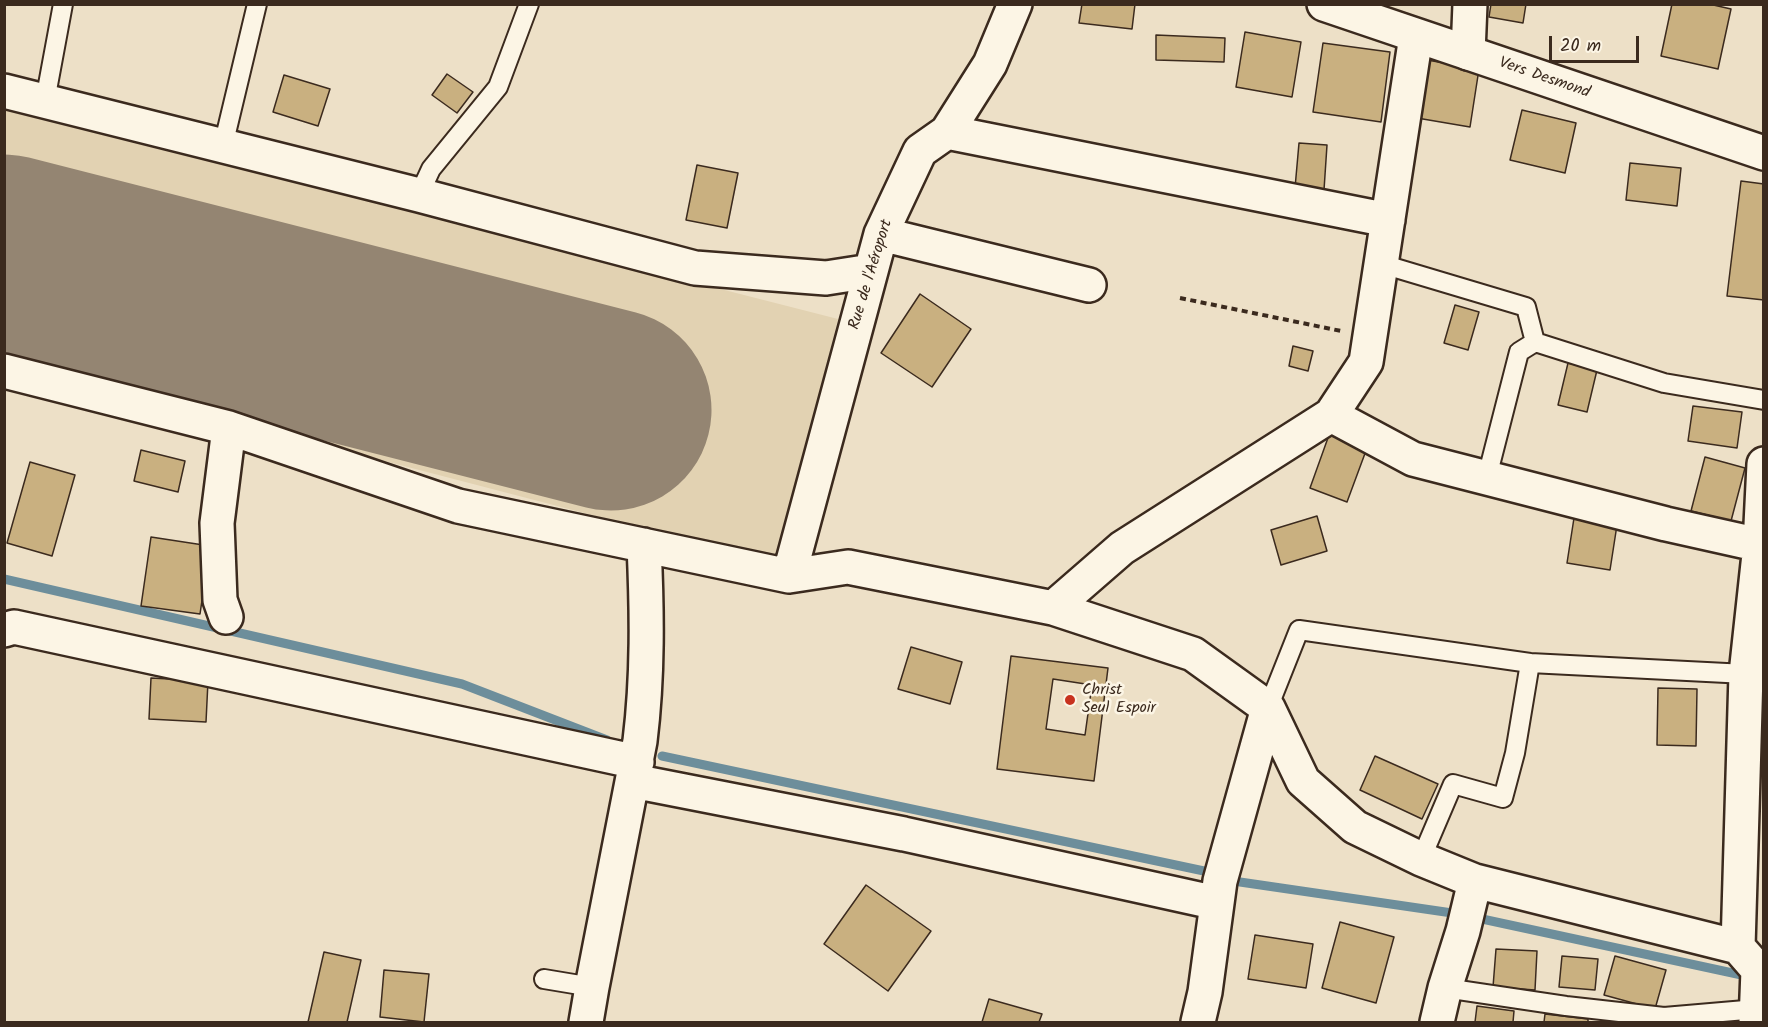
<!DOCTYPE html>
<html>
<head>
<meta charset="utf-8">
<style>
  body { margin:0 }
  #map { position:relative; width:1768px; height:1027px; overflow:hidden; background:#ede0c7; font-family:Kalam,sans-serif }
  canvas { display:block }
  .frame { position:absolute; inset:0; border:6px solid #3b2a1e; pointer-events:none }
  .scale { position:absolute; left:1549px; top:36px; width:90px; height:27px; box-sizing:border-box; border:3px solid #3b2a1e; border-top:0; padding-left:8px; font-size:18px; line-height:21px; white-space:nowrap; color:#3b2a1e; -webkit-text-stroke:4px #fcf5e5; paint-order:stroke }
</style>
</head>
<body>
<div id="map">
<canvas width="1768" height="1027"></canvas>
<div class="frame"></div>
<div class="scale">20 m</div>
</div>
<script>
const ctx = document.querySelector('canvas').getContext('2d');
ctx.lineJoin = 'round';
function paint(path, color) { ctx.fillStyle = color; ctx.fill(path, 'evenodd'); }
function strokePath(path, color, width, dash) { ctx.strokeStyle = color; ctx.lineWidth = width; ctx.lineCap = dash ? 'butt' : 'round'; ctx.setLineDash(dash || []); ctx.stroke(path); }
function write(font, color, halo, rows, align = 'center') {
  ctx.font = font + ' Kalam,sans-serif'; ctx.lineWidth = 5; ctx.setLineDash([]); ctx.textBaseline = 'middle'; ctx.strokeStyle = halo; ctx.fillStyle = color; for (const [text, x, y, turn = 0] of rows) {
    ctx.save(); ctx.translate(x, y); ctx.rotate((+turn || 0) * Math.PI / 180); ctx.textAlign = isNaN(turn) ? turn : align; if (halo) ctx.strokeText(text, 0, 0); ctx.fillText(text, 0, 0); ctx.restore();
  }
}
paint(new Path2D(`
  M4 106 838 319 776 563 5 362Z`), '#e2d2b2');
strokePath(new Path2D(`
  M4 579 462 684 607 740
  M662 756 1204 871
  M1240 882 1459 914 1751 977`), '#6d8e9b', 9);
strokePath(new Path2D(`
  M4 255 611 410`), '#948572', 201);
const building = new Path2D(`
  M1082 4H1135L1132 29 1079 23Z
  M1491 4H1526L1523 23 1489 17Z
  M1672 4H1709L1731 9 1718 69 1661 56Z
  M1245 32 1301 42 1292 97 1236 87Z
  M1156 35 1225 38 1224 62 1156 60Z
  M1323 43 1390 52 1381 122 1313 112Z
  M1427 60 1479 69 1470 127 1417 118Z
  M447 74 473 92 457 113 432 95Z
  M284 75 330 89 318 126 273 112Z
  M1522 110 1576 123 1565 173 1510 160Z
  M1299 143 1327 145 1324 190 1295 188Z
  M1630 163 1681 168 1677 206 1626 200Z
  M697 165 738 173 727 228 686 220Z
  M1741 181 1764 184V300L1727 296Z
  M920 294 971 329 932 387 881 353Z
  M1455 305 1479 312 1468 350 1444 343Z
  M1293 346 1313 351 1308 371 1289 366Z
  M1568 363 1597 370 1587 412 1558 405Z
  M1693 406 1742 412 1737 448 1688 441Z
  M1329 435 1367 448 1347 502 1310 488Z
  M141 450 185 461 178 492 134 481Z
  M1705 457 1745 468 1731 521 1691 511Z
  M30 462 75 475 52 556 7 543Z
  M1317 516 1327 551 1281 565 1271 530Z
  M1574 518 1617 525 1610 570 1567 563Z
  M151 537 210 546 200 614 141 606Z
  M911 647 962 662 950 704 898 689Z
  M1011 656 1108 668 1094 781 997 769Z
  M151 678 208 681 206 722 149 719Z
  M1053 679 1092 685 1085 735 1046 729Z
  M1658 688 1697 689 1696 746 1657 745Z
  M1375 756 1438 784 1422 819 1360 790Z
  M866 885 931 931 888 991 824 944Z
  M1340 922 1394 937 1376 1003 1322 988Z
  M1255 935 1313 944 1306 988 1248 979Z
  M1496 949 1537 951 1535 990 1493 987Z
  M324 952 361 960 347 1022H308Z
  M1562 956 1598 959 1595 990 1559 987Z
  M1615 956 1666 970 1655 1009 1604 995Z
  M384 970 429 974 424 1022 380 1017Z
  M989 999 1042 1014 1039 1022H982Z
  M1477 1006 1514 1011 1513 1022H1475Z
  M1545 1014 1588 1019V1022H1544Z`);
paint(building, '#c9b080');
strokePath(building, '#3b2a1e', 1.5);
const lane = new Path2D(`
  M45 101 63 4
  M223 146 257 4
  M419 195 431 169 498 87 529 4
  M1382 264 1526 307 1535 342
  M1487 477 1519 352 1535 342 1664 383 1764 400
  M1268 708 1299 630 1530 663 1746 674
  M1421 859 1453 784 1503 798 1515 753 1530 663
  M544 979 592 987
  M1445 988 1566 1006 1664 1017 1757 1009`);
const street = new Path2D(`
  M1468 53 1470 4
  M4 91 419 195 695 268 826 278 871 271
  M947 132 1388 220
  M881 234 1089 285
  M4 371 229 428 458 506 789 576 848 567 1053 608 1193 654 1268 708 1303 781 1355 827 1421 859 1475 881 1738 947
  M1331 415 1413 459 1666 524 1760 545
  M789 576 881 234 920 151 947 132 990 64 1015 4
  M1053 608 1122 548 1331 415 1366 362 1416 36
  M226 617 220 600 217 523 229 428
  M4 630 14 627 637 762
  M633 781 904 834 1217 903
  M586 1022 592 987 640 741C648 676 647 611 644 545
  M1198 1022 1205 992 1220 881 1268 708
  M1437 1022 1445 988 1463 931 1475 881
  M1756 1022 1758 970 1738 947 1746 674 1760 545 1764 464`);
const secondary = new Path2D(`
  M1324 4 1764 153`);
strokePath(lane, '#3b2a1e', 22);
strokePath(street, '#3b2a1e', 38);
strokePath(secondary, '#3b2a1e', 38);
strokePath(new Path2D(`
  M1180 298 1341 331`), '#3b2a1e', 4, [6, 4.5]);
strokePath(lane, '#fcf5e5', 18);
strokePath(street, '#fcf5e5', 33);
strokePath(secondary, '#fcf5e5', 33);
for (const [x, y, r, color] of [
  [1070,700,6,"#c8321e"]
]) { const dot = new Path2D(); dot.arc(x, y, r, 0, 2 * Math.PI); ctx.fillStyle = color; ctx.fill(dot); strokePath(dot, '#fcf5e5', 2); }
write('16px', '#3b2a1e', '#fcf5e5', [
  ["Vers Desmond",1544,79,19],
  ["Rue de l'Aéroport",872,275,-73]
]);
write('16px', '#3b2a1e', '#fcf5e5', [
  ["Christ",1082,691],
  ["Seul Espoir",1082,709]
], 'left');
</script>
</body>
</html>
